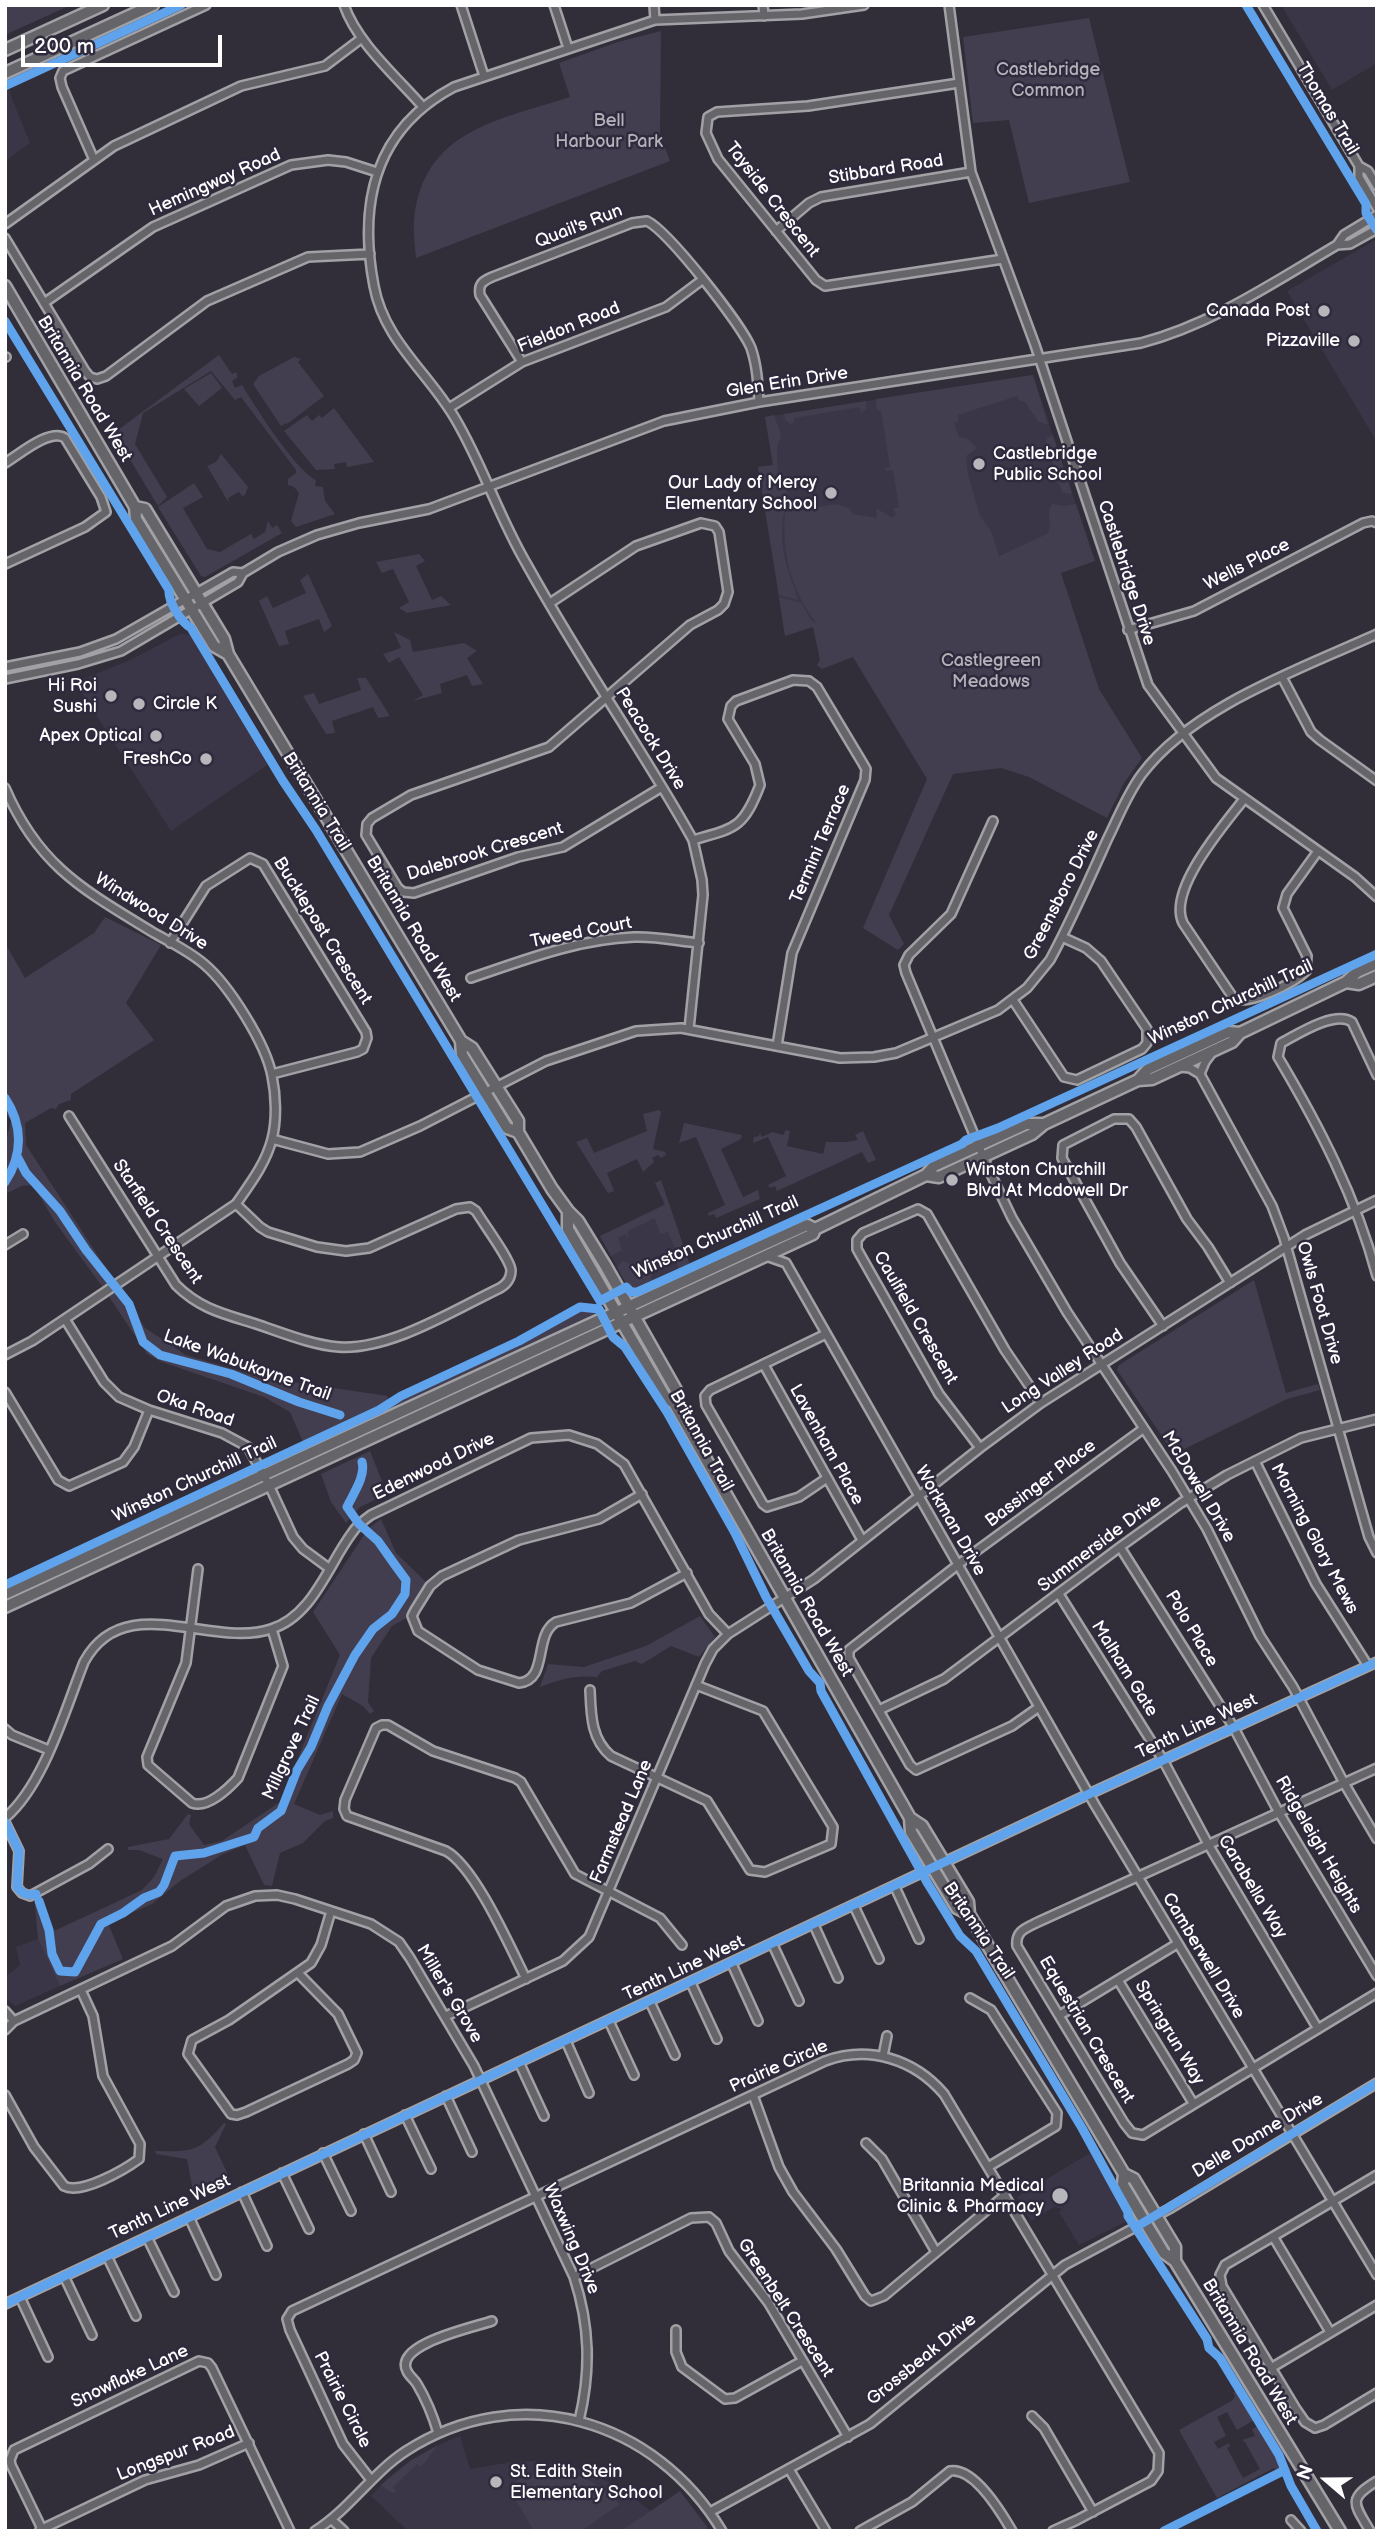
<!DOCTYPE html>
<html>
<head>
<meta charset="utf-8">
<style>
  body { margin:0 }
  #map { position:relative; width:1382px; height:2536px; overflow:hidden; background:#312e39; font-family:"Balsamiq Sans",sans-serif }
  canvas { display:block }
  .frame { position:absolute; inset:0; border:7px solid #fff; pointer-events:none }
  .north { position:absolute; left:1291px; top:2445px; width:70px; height:70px; -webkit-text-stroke:5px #2f2a3d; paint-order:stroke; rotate:290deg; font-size:19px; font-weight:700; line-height:28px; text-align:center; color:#fff }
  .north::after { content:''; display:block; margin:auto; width:24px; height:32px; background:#fff; clip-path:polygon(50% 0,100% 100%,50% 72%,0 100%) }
  .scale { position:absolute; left:21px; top:35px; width:201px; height:32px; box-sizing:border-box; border:4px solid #fff; border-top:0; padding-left:9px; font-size:21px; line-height:24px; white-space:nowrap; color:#fff; -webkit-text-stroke:5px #2f2a3d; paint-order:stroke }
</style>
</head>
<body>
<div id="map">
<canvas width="1382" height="2536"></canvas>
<div class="frame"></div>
<div class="north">N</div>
<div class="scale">200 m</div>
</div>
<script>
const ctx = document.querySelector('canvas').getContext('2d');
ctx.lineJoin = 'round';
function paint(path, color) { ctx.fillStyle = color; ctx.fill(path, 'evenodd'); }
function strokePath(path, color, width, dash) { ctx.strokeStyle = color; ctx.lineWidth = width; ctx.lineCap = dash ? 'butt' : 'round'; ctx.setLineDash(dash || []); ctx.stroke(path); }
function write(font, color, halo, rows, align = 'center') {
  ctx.font = font + ' "Balsamiq Sans",sans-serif'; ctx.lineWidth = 5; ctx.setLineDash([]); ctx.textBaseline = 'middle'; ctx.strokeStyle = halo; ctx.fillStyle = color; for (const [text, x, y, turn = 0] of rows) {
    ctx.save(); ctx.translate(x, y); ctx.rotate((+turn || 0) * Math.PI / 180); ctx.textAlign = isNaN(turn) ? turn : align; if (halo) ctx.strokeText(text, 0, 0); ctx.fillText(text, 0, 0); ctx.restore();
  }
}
paint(new Path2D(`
  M1281 5H1377V63L1332 90Z
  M5 86H7L30 143 5 161Z
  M1377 239V442L1287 291Z
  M1033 375 1083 526 1005 553 918 599 816 625 785 636 758 467 773 465 765 417Z
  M180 634 192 635 270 763 171 831 75 682 128 661Z
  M665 1204 690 1265 633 1291H630L600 1236Z
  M38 1939 60 1986 15 2006 5 1997V1977L20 1965 16 1947Z
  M1090 2153 1127 2214V2218L1125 2222 1079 2245 1059 2212 1063 2209 1054 2207 1031 2221 1017 2197Z
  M460 2436 470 2469 512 2462 537 2461 584 2470 621 2488 652 2512 621 2531H408L371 2496 387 2479 410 2461 438 2445Z`), '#3b3647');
paint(new Path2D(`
  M5 5H71L7 34 5 30Z
  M1089 18 1130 182 1029 203 1009 120 973 123 963 37Z
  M661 31 660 134 670 161 416 258C415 246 413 232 414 220 423 130 499 120 570 97L559 63 618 42Z
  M219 355 232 374 236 372 238 377 232 381 235 388 242 385C255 406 295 470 316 480L315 486 323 487 325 501 335 514 296 527 291 521 299 493 294 487 288 485V479L296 473V470L241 397 235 400 211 371 143 413 135 444 167 497 158 506 114 433Z
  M294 357 301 359 298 362 324 396 287 424 286 423 281 426 253 384 259 376Z
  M211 373 222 388 199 406 184 389Z
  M1033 375 1048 425 1038 421 1025 402 1019 400 1017 396 958 415 959 421 954 423 959 437 967 438 977 448 966 456 968 475 980 516 991 531 999 556 1047 534C1054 524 1045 513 1052 504L1064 506 1076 504 1095 561 1061 573 1099 689 1142 758 1124 783 1107 818 1029 777 1001 768 953 774 889 915 904 944 898 950 863 928 927 779 853 657 822 669 817 665 820 660 813 627 785 636 779 597 801 603 811 620 817 624C791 590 782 555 785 512L837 504 851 509 852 514 877 518 876 508 892 518 896 514 893 509 899 507 893 470 886 471V468L890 467 881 410H877L876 399Z
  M866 401V409L861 413 860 407 794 418V423L790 424 785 420 784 414Z
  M334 408 374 462 347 467 346 462 334 464 335 469 316 470 284 431 307 415 312 421 319 415 322 418Z
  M774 415 781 435 777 448 778 486 787 485V488C787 503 782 516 782 532 782 561 791 575 798 600L779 595 758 467 773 465 765 417Z
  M1053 435 1072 493 1070 494 1062 492 1046 443 1047 438Z
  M221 454 248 487 245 495 242 496 239 492 228 498 229 503 207 466 216 462Z
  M194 483 203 497 183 508 207 549 220 552 251 534 254 539 265 532 268 521 272 528 277 525 282 533 205 577 201 576 158 507Z
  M419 554 425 561 416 566 432 600 441 596 451 605 407 613 399 608 409 602 393 569 382 573 376 562Z
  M308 574 332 626 324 632 319 619 285 631 289 644 279 646 259 601 267 596 273 608 306 593 300 580Z
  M394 632 410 640 413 652 464 643 477 651 467 658 483 684 472 686 467 675 440 684 442 693 413 701 423 695 399 657 389 663 383 654 401 648Z
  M357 678H366L390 716 378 718 373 707 332 721 335 733 326 734 303 696 314 693 319 704 361 690Z
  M105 917 161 945 126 1003 154 1040 71 1094V1100L59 1104 56 1109 51 1108 25 1123 26 1145 145 1328 186 1355 287 1385 292 1382 388 1396 387 1403 303 1442 290 1412 264 1397 162 1362 147 1354 104 1289 55 1222 33 1185 22 1186 5 1194V1145L11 1121 5 1112V943L25 978 94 933Z
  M659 1110 661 1112 653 1149 665 1152 666 1155 661 1158 658 1155 652 1158 654 1162 643 1172 637 1159 607 1173 614 1191 608 1193 576 1142 587 1138 594 1153 647 1131 643 1114Z
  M684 1123 742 1135 741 1139 721 1149 743 1197 758 1190 760 1199 716 1218 714 1214 709 1216 708 1213 725 1205 696 1137 679 1143Z
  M786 1130 790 1131 787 1146 823 1154 826 1142H847L858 1140 855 1135 863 1131 876 1160 868 1163 862 1152 777 1191 775 1186 770 1188 768 1185 786 1176 768 1137 753 1143 754 1137 759 1136 760 1133 762 1137 772 1132 783 1135Z
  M661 1180 690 1265 679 1270 676 1262 680 1259 668 1232 660 1234 655 1218 628 1231V1239L626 1234 618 1238 622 1250 611 1256 600 1236 665 1205 655 1183Z
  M623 1261 637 1266V1269L651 1274 652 1283 630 1291 617 1267Z
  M1254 1280 1286 1393 1318 1384 1320 1390 1287 1399 1174 1454 1117 1370 1119 1365Z
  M580 1309H593L596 1312 593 1316 306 1449 305 1447C359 1421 411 1394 464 1367 482 1358 501 1352 519 1343 540 1333 560 1321 580 1309Z
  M370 1451 387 1494 360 1507 346 1523 331 1502 321 1474Z
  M381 1519 396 1553 427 1583 409 1609 408 1617 392 1626 371 1658 368 1702 374 1711 370 1714 363 1706 342 1694 294 1804 320 1815 333 1811V1818L325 1821 303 1843 280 1853 272 1886 264 1885 245 1845 223 1854 180 1881 152 1904 108 1923 123 1959 60 1986 38 1939 35 1905 40 1902 54 1931 142 1890 154 1877 163 1859 139 1850H128V1847L169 1839 188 1814 191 1815 189 1824 204 1845 222 1841 280 1802 340 1655 313 1612 368 1529Z
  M700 1616 715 1637 699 1657 671 1646 642 1664 635 1661 602 1671 597 1677C576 1675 561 1679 540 1687L548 1664 584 1667 646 1646Z
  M224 2123 226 2124 215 2147 230 2179 194 2196 187 2159 156 2154 155 2151C192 2152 199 2152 224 2123Z
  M1237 2390 1254 2420 1237 2430 1227 2412 1217 2417 1226 2436 1214 2442 1218 2449 1229 2443 1230 2446 1227 2448 1243 2478 1260 2469 1245 2442 1242 2440 1255 2436 1252 2429 1258 2426 1277 2456 1280 2468 1277 2471 1274 2468 1217 2498 1179 2430 1233 2400 1235 2396 1233 2393Z
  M438 2445 421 2467 417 2464 393 2487 396 2491 394 2493 389 2491 381 2485 410 2461Z
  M557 2471C586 2474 599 2486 620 2504L581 2531H534L508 2487 523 2477Z
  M680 2491 708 2528 702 2531H621Z`), '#433e4f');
const minor = new Path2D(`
  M344 5C357 43 397 77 423 107
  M461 5 484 76
  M554 5 568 48
  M654 5 655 20
  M763 5 764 16
  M949 5 971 172 1035 345 1148 685 1216 778 1355 877 1377 897
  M1263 5 1359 166 1368 171 1377 186
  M959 83 808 106 717 112 708 117 706 133 718 159 816 280 825 286 1003 259
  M94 160 62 87 60 78 63 71 206 5
  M1359 166V177L1377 208
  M5 224 114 146 241 86 325 66 362 38
  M776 231 809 203 821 197 971 172
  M5 238 85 371 90 377 97 379 106 376 207 301 308 257 370 254
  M1337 245 1350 244 1377 229
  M44 303 153 227 291 165 328 160 346 162 377 172
  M5 357H6
  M522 362 480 295C478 284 483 281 492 277L632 223 647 221C669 232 741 324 751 348 757 365 758 384 759 402
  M449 408 522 362 666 307 702 280
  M5 463C20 454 50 428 65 438L101 497 106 512 85 527 5 564
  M550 603 636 546 701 523 715 526 719 532 728 592 724 604 718 610 690 625 549 747 411 795 372 818 367 824 366 835 398 888 403 892 414 893 518 857 563 847 662 787
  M1128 630 1194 611 1363 523 1372 521 1377 523
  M5 667 80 652 116 639 233 572 243 573
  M1282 677 1311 732 1320 740 1377 781
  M5 679 78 664 121 651 238 582 243 573 278 552 317 535 359 523 429 509 664 421 759 402 1141 343C1213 324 1274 282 1337 245L1344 235 1377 215
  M5 788C39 867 84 890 154 933 170 942 189 951 204 964 229 985 266 1044 272 1076 276 1095 277 1120 272 1139 266 1163 250 1184 236 1204L32 1341 5 1355
  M1244 799C1224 825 1167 890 1183 923L1234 999C1251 1005 1294 983 1306 971L1307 956 1283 908 1287 894 1318 851
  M993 821 951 914 909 955 904 965 906 973 988 1168 1012 1218 1067 1312 1172 1471 1207 1529 1260 1636 1293 1687 1344 1783 1377 1839
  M693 840C735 828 743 829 760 785L755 764 728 719 731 706 736 701 793 680 809 681 817 687 862 762 866 769 865 780 792 953 777 1046
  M170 943 206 886 250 858 263 864 366 1032 367 1038 363 1049 357 1052 272 1074
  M471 978C524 960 578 939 634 937 655 936 678 941 699 943
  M1013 1000 1064 1077 1077 1080 1142 1049 1147 1043V1029L1101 961 1086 948 1062 937
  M689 1029 703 895 702 880 693 840C671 800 646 761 622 722 589 670 556 617 526 563 499 517 483 466 456 420 430 374 384 341 374 286 358 203 375 129 454 87L655 20 802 14 864 5
  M1180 1067 1190 1068 1200 1074 1272 1206 1284 1238 1369 1537 1377 1553
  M1200 1074 1205 1062 1211 1054
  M1377 1075 1352 1022C1335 1010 1298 1034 1281 1043L1278 1057C1319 1126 1356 1197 1377 1276
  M69 1116 176 1285C200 1309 224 1314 256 1324 283 1333 312 1345 339 1347 391 1350 454 1310 500 1288 507 1284 511 1279 511 1270 510 1259 483 1223 476 1211L470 1207 456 1209 369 1248 346 1251 317 1247 268 1232 260 1227 236 1204
  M272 1139 328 1154 360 1152 420 1126 546 1061 636 1031 681 1028 840 1058 874 1057 896 1053 998 1010 1027 988 1050 960C1071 921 1089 880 1107 840 1118 818 1127 794 1142 774 1193 706 1301 669 1377 634
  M5 1245 23 1234
  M766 1256 786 1263 1095 1805 1377 2275
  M65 1319 104 1382 119 1397 149 1410 222 1433 248 1447 269 1485 293 1537 303 1549 330 1569
  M1163 1326 1120 1263 1062 1158 1063 1145 1114 1119H1129L1136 1127 1187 1219 1208 1247 1230 1283
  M826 1334 710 1390 705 1396 706 1405 763 1504 767 1507 799 1497 827 1478
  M764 1365 862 1540
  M5 1392 58 1480 69 1486 123 1462 134 1447 149 1410
  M980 1448 939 1394 857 1249V1240L863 1233 918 1209 927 1214 1005 1350 1041 1403
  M1255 1461 1316 1584 1368 1666
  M642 1494 599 1519 519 1540 442 1576 430 1586 415 1610 412 1616 418 1631 478 1670 519 1683C549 1680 533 1635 556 1622L631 1603 687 1573
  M1120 1547 1234 1728 1278 1811 1377 1976
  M198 1569 186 1663 147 1757 148 1765 192 1803C207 1809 228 1789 238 1778L283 1666 272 1629
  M1059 1594 1163 1760 1208 1844 1318 2029
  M590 1690C591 1715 591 1739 611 1756L707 1801 750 1870 765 1872 831 1844 833 1827 763 1711 696 1685
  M1039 1707 1012 1726 916 1770 910 1765 849 1658V1650L964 1560 1143 1429
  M879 1710 944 1679 1120 1547 1181 1503 1227 1475 1301 1438 1377 1419
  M5 1729 12 1735 49 1750
  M1377 1768 1038 1922C1026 1928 1015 1931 1017 1946L1124 2123 1132 2133 1143 2135 1377 1993
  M5 1818C44 1785 65 1710 84 1662 124 1588 211 1649 271 1629 313 1616 328 1565 352 1533 357 1525 364 1520 371 1515L531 1438 569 1435 597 1444 624 1464 709 1614 728 1634
  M5 1822 19 1851 17 1887 22 1893 30 1896 89 1864 108 1849
  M895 1887 919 1939
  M854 1906 879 1959
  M814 1925 838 1978
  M773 1945 799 2001
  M732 1964 758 2021
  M298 1973 338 2014 357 2053 354 2060 348 2064 246 2112 237 2115 231 2114 188 2054 192 2040 229 2020 311 1963 321 1945 331 1911
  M526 1979C510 1947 475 1867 446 1851L347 1816 344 1809 345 1800 376 1728 382 1725H388L433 1751 515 1778 521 1782 575 1874 660 1918 682 1945
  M1118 1980 1193 2103
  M691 1983 717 2039
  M970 1998 991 2010 1057 2113 1056 2126 988 2167
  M650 2002 675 2055
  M5 2011 14 2021
  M1060 2015 1177 1944
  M446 2016 563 1961 589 1937 705 1664 713 1649 728 1634 814 1579 980 1448 1041 1403 1305 1235 1377 1200
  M609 2021 634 2075
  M5 2030 14 2021 172 1946 226 1906 255 1896 277 1895 295 1899 371 1924 399 1942 410 1958 474 2066 574 2277C590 2326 591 2371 579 2421
  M566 2041 589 2093
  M883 2056 887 2036
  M519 2062 544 2116
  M5 2095 34 2147 64 2186C81 2195 124 2170 139 2159L140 2144 103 2076 93 2016 81 1990
  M753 2095 779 2167 793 2192 836 2249 865 2296 871 2301 884 2296 1005 2195
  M446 2096 472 2152
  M405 2115 431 2169
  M364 2134 391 2192
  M866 2143 882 2159 936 2252
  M323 2153 351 2211
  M282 2173 309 2229
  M1377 2175 1225 2265 1220 2275 1222 2286 1296 2409 1305 2422 1315 2428 1324 2425 1377 2393
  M242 2192 267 2246
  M189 2217 216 2275
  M147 2237 174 2292
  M1274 2238 1330 2332
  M107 2256 136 2316
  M64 2276 92 2335
  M574 2277 691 2218 709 2217 716 2223 729 2251 768 2302 848 2437
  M20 2297 48 2357
  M5 2304 1089 1794 1377 1662
  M676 2330V2352L682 2367 725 2399 735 2398 802 2361
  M1271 2368 1377 2305
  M1032 2416 1044 2428 1093 2512
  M438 2433C433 2416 426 2399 417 2384 414 2379 409 2376 407 2371 393 2344 475 2327 492 2321
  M789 2469 826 2531
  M371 2480 343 2444 290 2330 287 2319 292 2311 825 2061C869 2045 914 2059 944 2094L1159 2453 1158 2471 1151 2481 1077 2520 1053 2531
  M710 2512 870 2424 1065 2265 1169 2209 1377 2083
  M332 2520 344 2531
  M1291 2520 1301 2531
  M42 2529 11 2465 10 2460 14 2450 199 2361 208 2363 212 2368 290 2531
  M40 2530 145 2480 199 2465 249 2443
  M315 2531C350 2509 372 2473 406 2451 519 2378 656 2420 722 2531
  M860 2531 912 2502 950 2471C974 2467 1001 2512 1012 2531
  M1370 2531C1354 2504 1347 2499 1377 2481`);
const major = new Path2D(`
  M5 50 103 5
  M5 73 153 5
  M5 286 135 507 136 519 214 646 228 654
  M135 507 145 509 224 639 228 654 461 1041 472 1048 518 1121V1132L552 1189 568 1211 578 1221 605 1265 676 1390 674 1403
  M1346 982 1359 984 1377 976
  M461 1041 462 1055 507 1128 518 1132
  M1138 1080 1148 1069 1228 1032 1240 1033
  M926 1175 939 1177 1032 1134 1044 1124 1138 1080 1152 1079 1232 1042 1240 1033 1346 982 1357 972 1377 963
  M568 1211V1229L665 1397 674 1403 910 1818 911 1832 957 1908 969 1914
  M5 1594 758 1247 807 1225 815 1229
  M5 1607 813 1234 815 1229 926 1175 934 1166 1026 1124H1044
  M910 1818 922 1826 968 1902 969 1914 1124 2174 1134 2179 1175 2247V2261
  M1124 2174 1123 2185 1145 2222 1164 2253 1175 2261 1340 2531`);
strokePath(minor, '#a2a1a6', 12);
strokePath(major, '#a2a1a6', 15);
strokePath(minor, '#656469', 7);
strokePath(major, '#656469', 10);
strokePath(new Path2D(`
  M1246 5 1366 204V213L1377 230
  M5 86 181 5
  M5 321 169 590C168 602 181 622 191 628L283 781 316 830 600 1301
  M5 1098C23 1125 23 1155 5 1182
  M18 1158 26 1173 60 1211 86 1250 129 1304 143 1342 160 1355 231 1374 299 1402 340 1415
  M600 1301 626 1287 631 1292H637L677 1274 962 1144 966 1140 998 1128 1377 954
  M599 1309 613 1337 625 1347 667 1412 735 1533 766 1597 809 1671 820 1683 821 1691 928 1884 960 1936 976 1951 1082 2128 1128 2212V2216L1207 2339 1209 2348 1220 2358 1279 2455 1291 2486 1317 2531
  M5 1585 379 1410 401 1396 519 1341 580 1307 599 1309
  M5 1822 19 1851 17 1887C23 1894 27 1896 36 1894
  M39 1901 49 1930 52 1954 60 1971 75 1972 101 1924 123 1913 144 1898 159 1892 164 1885 175 1856 204 1853 254 1837 258 1828 281 1811 297 1770 311 1747 328 1706 355 1655 373 1629 392 1614 405 1594 406 1580 395 1565 378 1541 359 1524 347 1507C353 1494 366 1476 362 1462
  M1136 2227 1377 2083
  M5 2304 1089 1794 1377 1662
  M1164 2531 1285 2470`), '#60a3ed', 9);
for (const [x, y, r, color] of [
  [1324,311,7,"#b7b6ba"],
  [1354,341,7,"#b7b6ba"],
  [979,464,7,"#b7b6ba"],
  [831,493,7,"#b7b6ba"],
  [111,696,7,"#b7b6ba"],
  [139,704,7,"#b7b6ba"],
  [156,736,7,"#b7b6ba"],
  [206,759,7,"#b7b6ba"],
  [952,1180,7,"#b7b6ba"],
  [1060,2196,9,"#b7b6ba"],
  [496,2482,7,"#b7b6ba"]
]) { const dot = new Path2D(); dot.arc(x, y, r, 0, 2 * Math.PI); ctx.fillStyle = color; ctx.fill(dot); strokePath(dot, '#2f2a3d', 2.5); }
write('18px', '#b5b3ba', '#2f2a3d', [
  ["Castlebridge",1048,70],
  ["Common",1048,91],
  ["Bell",609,121],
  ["Harbour Park",609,142],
  ["Castlegreen",991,661],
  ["Meadows",991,682]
]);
write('18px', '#fff', '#2f2a3d', [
  ["Thomas Trail",1327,109,59],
  ["Stibbard Road",886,170,-9],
  ["Hemingway Road",215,183,-24],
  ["Tayside Crescent",772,200,52],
  ["Quail's Run",579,227,-21],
  ["Fieldon Road",569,328,-22],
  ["Glen Erin Drive",787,383,-9],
  ["Britannia Road West",84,389,59],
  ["Wells Place",1247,565,-27],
  ["Castlebridge Drive",1126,573,72],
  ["Peacock Drive",650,739,58],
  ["Britannia Trail",316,802,58],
  ["Termini Terrace",821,844,-67],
  ["Dalebrook Crescent",485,852,-17],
  ["Greensboro Drive",1062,895,-63],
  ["Windwood Drive",151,912,32],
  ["Britannia Road West",413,929,59],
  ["Bucklepost Crescent",322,931,58],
  ["Tweed Court",581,933,-11],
  ["Winston Churchill Trail",1231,1003,-25],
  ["Starfield Crescent",157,1222,56],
  ["Winston Churchill Trail",716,1238,-24],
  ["Owls Foot Drive",1319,1303,74],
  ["Caulfield Crescent",915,1318,60],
  ["Lake Wabukayne Trail",247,1366,20],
  ["Long Valley Road",1063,1372,-33],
  ["Oka Road",195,1409,19],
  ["Britannia Trail",701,1441,61],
  ["Lavenham Place",826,1445,61],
  ["Edenwood Drive",434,1467,-26],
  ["Winston Churchill Trail",195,1480,-25],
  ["Bassinger Place",1041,1484,-37],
  ["McDowell Drive",1198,1487,59],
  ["Workman Drive",950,1521,60],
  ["Morning Glory Mews",1314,1539,62],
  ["Summerside Drive",1100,1544,-37],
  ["Britannia Road West",806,1603,60],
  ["Polo Place",1191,1629,59],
  ["Malham Gate",1124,1669,58],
  ["Tenth Line West",1197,1727,-25],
  ["Millgrove Trail",292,1748,-65],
  ["Farmstead Lane",622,1822,-67],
  ["Ridgeleigh Heights",1318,1845,60],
  ["Carabella Way",1252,1887,59],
  ["Britannia Trail",978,1931,56],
  ["Camberwell Drive",1203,1956,59],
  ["Tenth Line West",684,1969,-25],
  ["Miller's Grove",449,1994,59],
  ["Equestrian Crescent",1086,2030,59],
  ["Springrun Way",1169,2033,59],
  ["Prairie Circle",779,2067,-24],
  ["Delle Donne Drive",1258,2136,-31],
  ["Tenth Line West",170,2208,-25],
  ["Waxwing Drive",571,2239,67],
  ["Greenbelt Crescent",785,2308,57],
  ["Britannia Road West",1249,2352,59],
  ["Grossbeak Drive",922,2360,-39],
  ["Snowflake Lane",130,2377,-25],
  ["Prairie Circle",342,2400,63],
  ["Longspur Road",176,2454,-21]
]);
write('18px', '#fff', '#2f2a3d', [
  ["Canada Post",1310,311],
  ["Pizzaville",1340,341],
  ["Castlebridge",993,454,"left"],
  ["Public School",993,475,"left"],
  ["Our Lady of Mercy",817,483],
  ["Elementary School",817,504],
  ["Hi Roi",97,686],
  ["Sushi",97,707],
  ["Circle K",153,704,"left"],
  ["Apex Optical",142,736],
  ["FreshCo",192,759],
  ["Winston Churchill",966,1170,"left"],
  ["Blvd At Mcdowell Dr",966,1191,"left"],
  ["Britannia Medical",1044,2186],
  ["Clinic & Pharmacy",1044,2207],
  ["St. Edith Stein",510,2472,"left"],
  ["Elementary School",510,2493,"left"]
], 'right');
</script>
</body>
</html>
